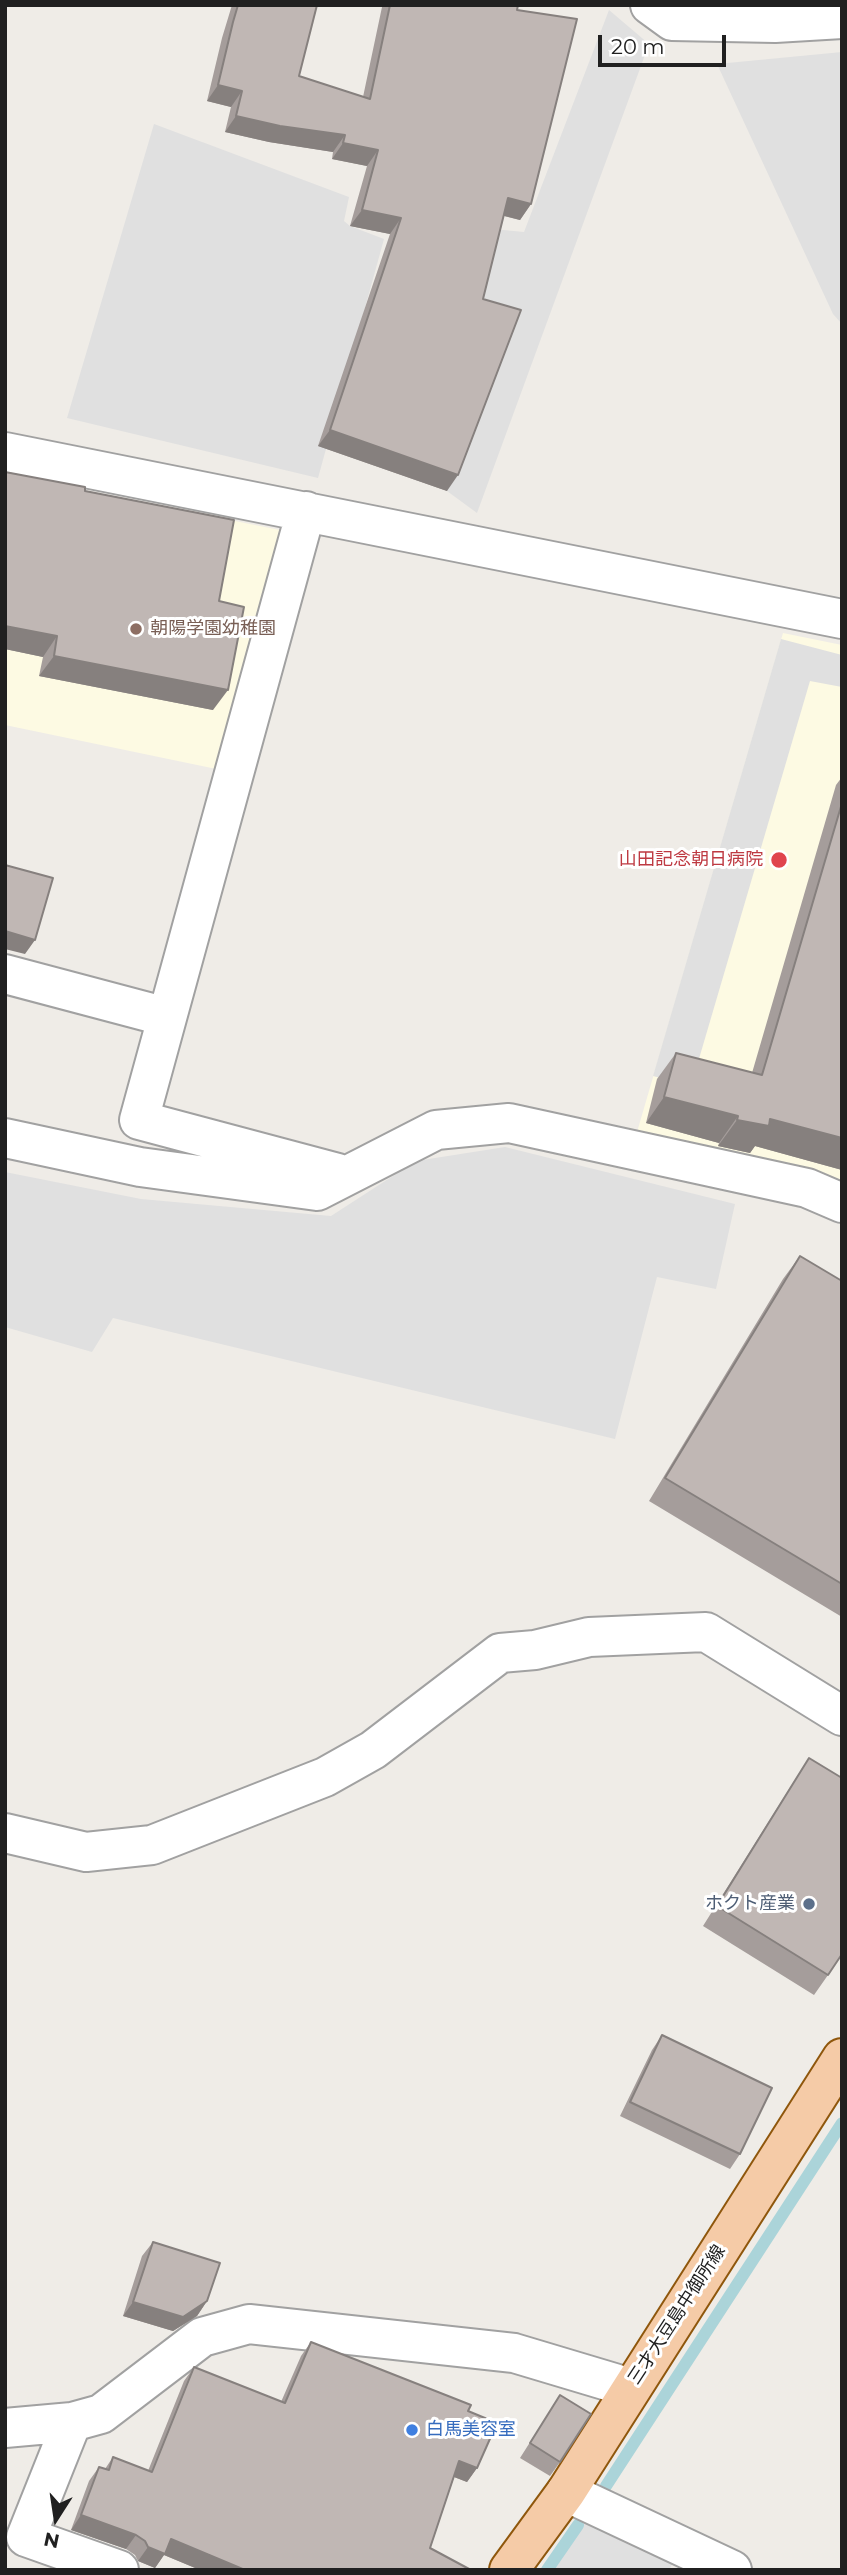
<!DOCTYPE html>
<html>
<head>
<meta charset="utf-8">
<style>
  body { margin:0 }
  #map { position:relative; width:847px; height:2575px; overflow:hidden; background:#efece7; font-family:Montserrat,sans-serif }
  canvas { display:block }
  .frame { position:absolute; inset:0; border:7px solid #202020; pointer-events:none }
  .north { position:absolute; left:21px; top:2484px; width:70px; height:70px; -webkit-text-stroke:5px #fff; paint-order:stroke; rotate:192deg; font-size:19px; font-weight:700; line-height:28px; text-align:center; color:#202020 }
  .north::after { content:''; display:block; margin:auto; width:24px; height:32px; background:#202020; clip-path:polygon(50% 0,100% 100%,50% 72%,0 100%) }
  .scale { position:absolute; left:598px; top:35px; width:128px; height:32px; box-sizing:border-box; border:4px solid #202020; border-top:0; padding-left:9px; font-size:21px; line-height:24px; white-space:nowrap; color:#202020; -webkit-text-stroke:5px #fff; paint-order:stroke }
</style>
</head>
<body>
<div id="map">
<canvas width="847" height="2575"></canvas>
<div class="frame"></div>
<div class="north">N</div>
<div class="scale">20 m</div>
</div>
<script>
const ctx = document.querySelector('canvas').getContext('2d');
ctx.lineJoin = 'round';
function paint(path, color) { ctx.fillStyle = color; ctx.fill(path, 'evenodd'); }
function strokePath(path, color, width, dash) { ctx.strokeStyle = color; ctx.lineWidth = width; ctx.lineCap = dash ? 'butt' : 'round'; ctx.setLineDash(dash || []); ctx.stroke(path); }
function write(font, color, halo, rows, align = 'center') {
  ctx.font = font + ' Montserrat,"Noto Sans JP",sans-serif'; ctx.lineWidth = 6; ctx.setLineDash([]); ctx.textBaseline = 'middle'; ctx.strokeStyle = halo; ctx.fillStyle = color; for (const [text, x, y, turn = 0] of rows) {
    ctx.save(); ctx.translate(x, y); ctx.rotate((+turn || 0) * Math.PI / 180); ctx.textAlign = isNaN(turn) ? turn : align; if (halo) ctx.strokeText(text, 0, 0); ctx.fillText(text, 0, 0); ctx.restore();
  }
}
paint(new Path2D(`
  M5 475 295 533 226 771 5 725Z
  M783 633 842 645V1190L637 1132Z`), '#fdfae3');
paint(new Path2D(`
  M609 10 649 44 477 513 447 491 510 327 472 316 493 229 524 232Z
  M842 52V324L833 314 717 64Z
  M154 124 349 197 344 221 350 226 384 239 318 478 67 418Z
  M781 639 842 655V687L810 681 691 1086 653 1076Z
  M505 1147 735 1204 716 1289 657 1277 615 1439 113 1318 92 1352 5 1327V1172L141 1199 331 1216 416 1161Z
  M590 2515 678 2555 669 2570H553Z`), '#e0e0e0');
strokePath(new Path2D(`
  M606 2486 842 2123
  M547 2570 578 2525`), '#abd4d9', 12);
const minor = new Path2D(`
  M650 5 672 21 775 23 842 19
  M5 452 842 619
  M306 511 139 1120 338 1173
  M5 974 167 1017
  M5 1138 140 1167 317 1191 436 1130 509 1123 807 1188 842 1203
  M5 1833 86 1852 152 1845 325 1777 373 1750 500 1653 535 1650 589 1637 706 1632 842 1716
  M72 2422 26 2537 119 2570
  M5 2428 72 2422 101 2414 202 2337 249 2324 514 2353 631 2388
  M566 2492 732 2570`);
const major = new Path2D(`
  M509 2570 566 2492 842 2058`);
strokePath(minor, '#a1a1a1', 42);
strokePath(major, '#8f570c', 42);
strokePath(minor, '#fff', 38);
strokePath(major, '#f5cba7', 38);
paint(new Path2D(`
  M232 5H317L299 76 363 97 382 7 375 5H518L517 10 531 204 520 220 504 216 483 299 447 491 318 446 390 234 350 226 367 166 332 159 333 152 269 142 225 132 231 107 207 101 222 38Z
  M5 472 85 491 219 601 213 710 39 676 43 657 5 649Z
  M842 777V1170L755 1146 750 1153 718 1146 719 1143 646 1123 657 1079 676 1053 752 1073 836 785Z
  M800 1256 842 1281V1617L649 1501 783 1279Z
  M809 1758 828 1975 814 1995 703 1926 796 1778Z
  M662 2035 740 2154 730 2169 620 2116 652 2050Z
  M153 2242 207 2301 197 2316 173 2331 123 2316 142 2256Z
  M311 2342 468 2411 477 2468 467 2482 454 2477 430 2548 471 2570H200L164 2555 155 2568 138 2561 135 2555 126 2549 71 2530 89 2481 99 2467 105 2469 113 2457 148 2471 184 2381 194 2367 281 2402 301 2356Z
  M560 2395V2462L550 2476 520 2458Z`), '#a59d9b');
paint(new Path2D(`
  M218 85 242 91 231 107 207 101Z
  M236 116 345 135 333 152 269 142 225 132Z
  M343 143 378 150 367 166 332 159Z
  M508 198 531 204 520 220 497 214Z
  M362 210 401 218 390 234 350 226Z
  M330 430 458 475 447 491 318 446Z
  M5 626 57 636 43 657 5 649Z
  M54 656 228 690 213 710 39 676Z
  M5 931 35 940 25 954 5 949Z
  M664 1097 738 1116 719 1143 646 1123Z
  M770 1119 842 1138V1170L755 1146 750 1153 718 1146 737 1120Z
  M207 2301 197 2316 173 2331 123 2316 133 2302Z
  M459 2461 477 2468 467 2482 449 2475Z
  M81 2515 136 2535 126 2549 71 2530Z
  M171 2539 245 2570H200L164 2555 155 2568 138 2561 148 2547Z`), '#86807e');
const building = new Path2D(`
  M238 5H317L299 76 370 99 390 5H518L517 10 577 19 531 204 508 198 483 299 521 310 458 475 330 430 401 218 362 210 378 150 343 143 345 135 280 126 236 116 242 91 218 85 233 22Z
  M5 472 85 487V491L234 520 219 601 244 607 228 690 54 656 57 636 5 626Z
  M842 803V1138L770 1119 769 1126 737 1120 738 1116 664 1097 676 1053 762 1075Z
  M5 865 53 878 35 940 5 931Z
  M800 1256 842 1281V1584L665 1478Z
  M809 1758 842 1778V1954L828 1975 717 1906Z
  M662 2035 772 2088 740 2154 630 2102Z
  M153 2242 220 2263 207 2301 183 2317 133 2302Z
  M311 2342 471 2405 468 2411 497 2423 477 2468 459 2461 430 2548 471 2570H245L171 2539 165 2554 148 2547 145 2541 136 2535 81 2515 99 2467 109 2470 113 2457 152 2472 194 2367 285 2403Z
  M560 2395 591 2414 560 2462 530 2443Z`);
paint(building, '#c0b7b4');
strokePath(building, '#86807e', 2);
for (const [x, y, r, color] of [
  [136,629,7,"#8d6e63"],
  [779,860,9,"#e0444e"],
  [809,1904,7,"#5c6f8a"],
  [412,2430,7,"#3f7fe0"]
]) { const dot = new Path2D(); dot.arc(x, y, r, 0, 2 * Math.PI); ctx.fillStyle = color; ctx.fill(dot); strokePath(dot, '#fff', 2.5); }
write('18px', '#785e54', '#fff', [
  ["朝陽学園幼稚園",150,629]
], 'left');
write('18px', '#be3a42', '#fff', [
  ["山田記念朝日病院",763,860]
], 'right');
write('18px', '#4e5e75', '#fff', [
  ["ホクト産業",795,1904]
], 'right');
write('18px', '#202020', '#fff', [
  ["三才大豆島中御所線",677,2315,-57]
]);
write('18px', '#366cbe', '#fff', [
  ["白馬美容室",426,2430]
], 'left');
</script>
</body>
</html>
